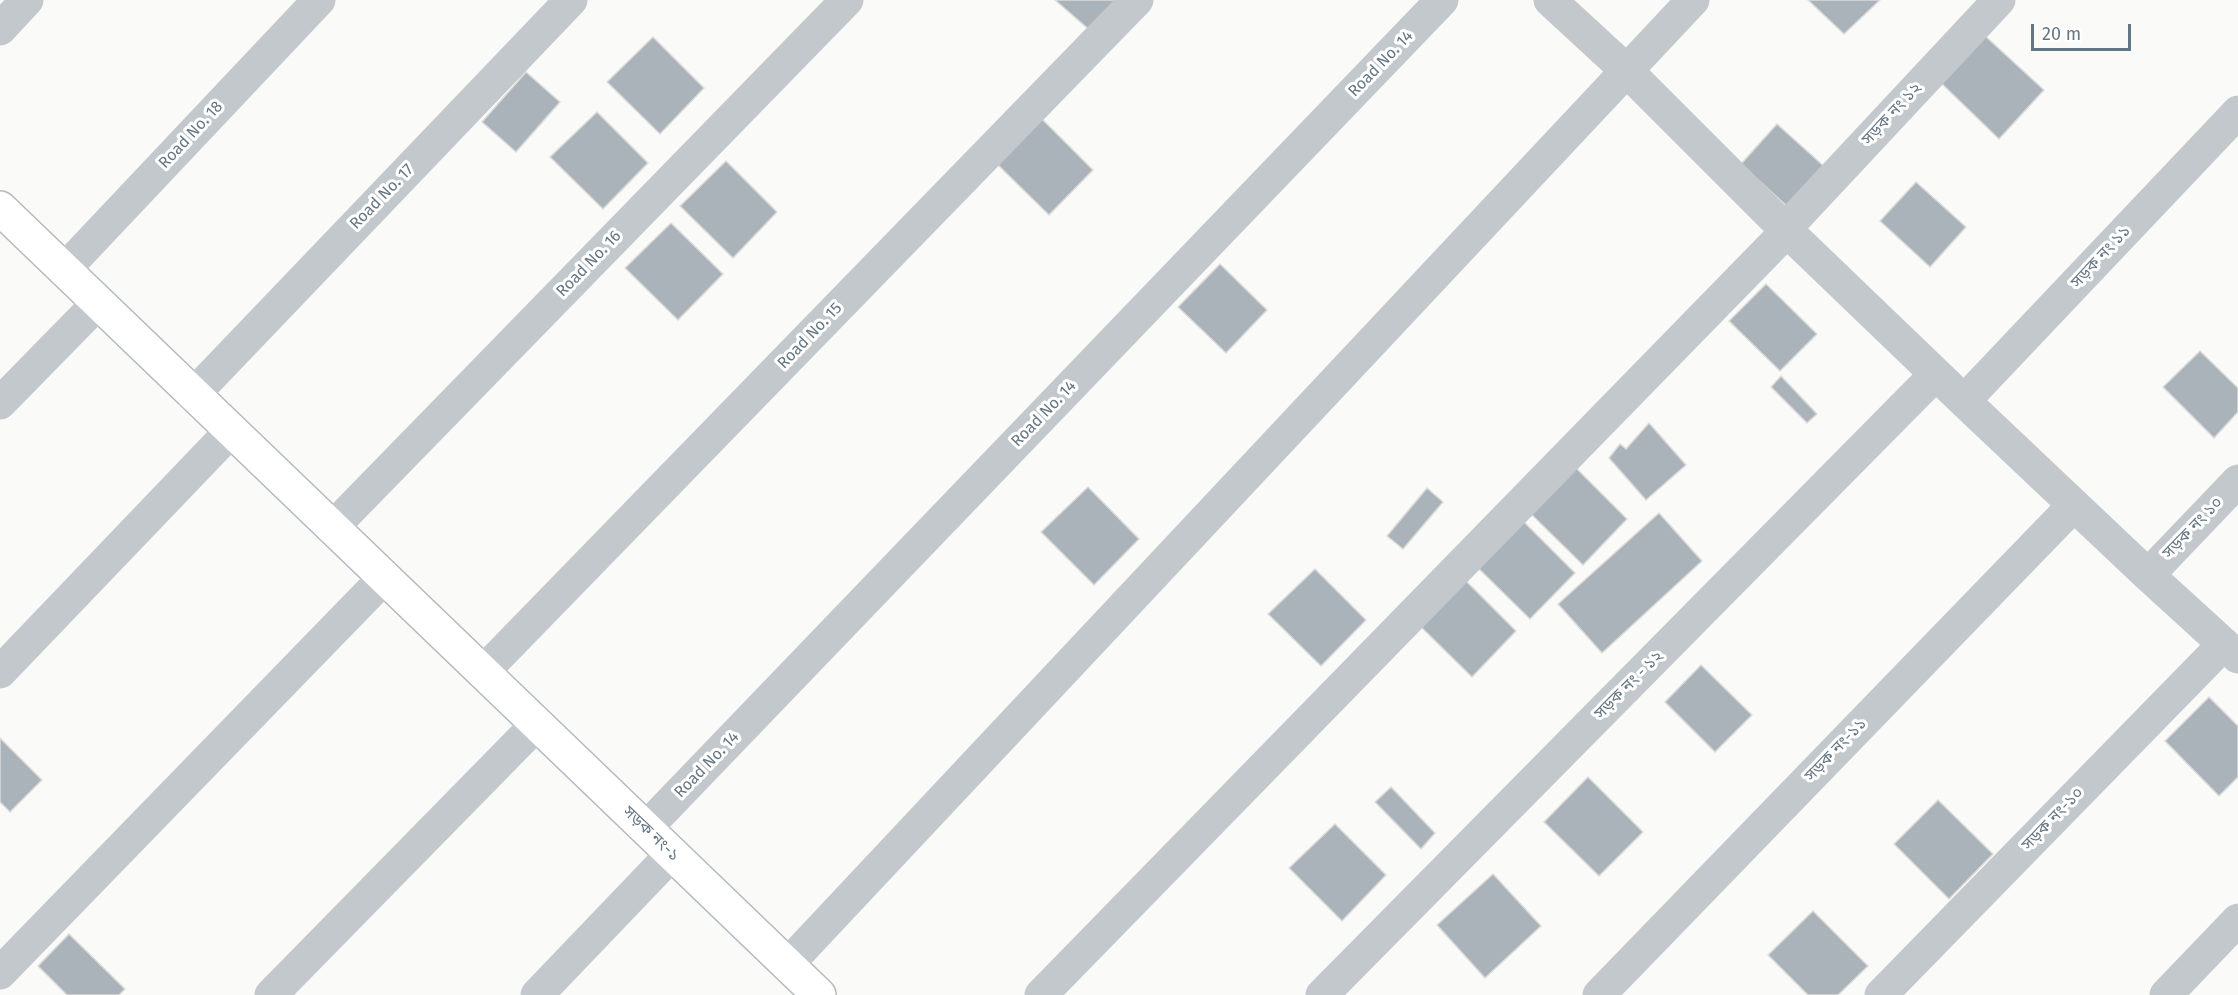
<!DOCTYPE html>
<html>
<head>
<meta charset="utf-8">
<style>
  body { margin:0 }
  #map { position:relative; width:2238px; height:995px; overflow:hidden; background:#fafaf8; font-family:"Fira Sans",sans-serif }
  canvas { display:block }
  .scale { position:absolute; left:2031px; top:24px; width:100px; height:27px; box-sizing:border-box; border:3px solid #657683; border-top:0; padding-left:8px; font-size:18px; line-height:21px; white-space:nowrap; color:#657683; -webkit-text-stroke:4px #fff; paint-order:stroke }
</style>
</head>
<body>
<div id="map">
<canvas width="2238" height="995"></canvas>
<div class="scale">20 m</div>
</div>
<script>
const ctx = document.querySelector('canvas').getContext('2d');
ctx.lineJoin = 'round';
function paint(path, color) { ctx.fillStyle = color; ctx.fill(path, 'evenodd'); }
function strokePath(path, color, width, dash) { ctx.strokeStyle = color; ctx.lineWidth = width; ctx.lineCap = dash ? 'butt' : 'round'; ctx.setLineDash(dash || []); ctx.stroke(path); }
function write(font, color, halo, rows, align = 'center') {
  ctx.font = font + ' "Fira Sans","Noto Sans Bengali",sans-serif'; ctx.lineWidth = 6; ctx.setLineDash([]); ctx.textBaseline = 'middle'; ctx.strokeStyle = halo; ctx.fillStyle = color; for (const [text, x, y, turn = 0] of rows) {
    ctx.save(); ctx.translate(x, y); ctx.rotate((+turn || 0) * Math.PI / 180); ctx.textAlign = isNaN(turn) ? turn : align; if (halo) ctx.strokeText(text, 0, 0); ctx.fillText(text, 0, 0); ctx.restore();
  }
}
const building = new Path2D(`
  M1055 0H1122L1093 33Z
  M1808 0H1880L1844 34Z
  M1983 34 2044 90 1999 139 1938 80Z
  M653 37 704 88 660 134 607 82Z
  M526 72 560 102 516 152 482 122Z
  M597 112 648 163 603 209 550 157Z
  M1042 119 1093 170 1049 215 996 163Z
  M1777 124 1827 169 1791 210 1741 164Z
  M726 161 777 212 733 258 680 206Z
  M1916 182 1966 227 1930 267 1880 221Z
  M671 223 723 274 678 320 625 268Z
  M1220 264 1267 310 1226 353 1178 307Z
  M1766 284 1817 334 1780 371 1729 321Z
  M2200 351 2238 388V412L2214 438 2163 387Z
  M1781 376 1817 414 1807 423 1771 387Z
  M1649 423 1686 465 1646 500 1609 458 1620 444 1626 449Z
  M1576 468 1627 519 1583 565 1530 513Z
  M1088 487 1139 539 1094 585 1041 532Z
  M1427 488 1443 502 1403 549 1387 536Z
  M1659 513 1702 561 1602 653 1558 604Z
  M1524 522 1575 573 1530 619 1477 567Z
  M1315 569 1366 620 1321 666 1268 614Z
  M1465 580 1516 631 1472 677 1419 625Z
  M1701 665 1752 715 1715 752 1665 702Z
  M2209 697 2238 726V777L2219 796 2165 741Z
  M0 738 42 780 10 812 0 802Z
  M1588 777 1643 832 1599 876 1544 822Z
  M1391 787 1435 833 1421 849 1375 802Z
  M1938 800 1993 854 1949 899 1894 844Z
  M1335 824 1386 875 1342 921 1289 868Z
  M1493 874 1541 926 1485 978 1437 925Z
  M1813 911 1868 966 1838 995H1808L1768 955Z
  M69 934 125 989 119 995H67L38 966Z`);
paint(building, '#aab3b9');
strokePath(building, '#dcdcda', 1.5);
const secondary = new Path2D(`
  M0 208 819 995`);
strokePath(secondary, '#b3babf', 36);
strokePath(new Path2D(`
  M1550 0 1627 71 1787 231 1964 401 2148 575 2238 657
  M0 29 27 0
  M1785 229 1999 0
  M64 270 319 0
  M193 395 571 0
  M1964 401 2238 112
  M0 403 98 303
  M332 528 847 0
  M2148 575 2238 481
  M0 672 231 431
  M483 672 1137 0
  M646 828 1442 0
  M787 965 1693 0
  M0 973 384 578
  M271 995 537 724
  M537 995 672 854
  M1041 995 1787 231
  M1322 995 1936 374
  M1599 995 2074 505
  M1881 995 2224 644
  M2166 995 2238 920`), '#c3c8cc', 33);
strokePath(secondary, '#fff', 33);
write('16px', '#657683', '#fff', [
  ["Road No. 14",1381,64,-46],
  ["সড়ক নং ১২",1892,114,-47],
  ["Road No. 18",191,135,-47],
  ["Road No. 17",382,197,-46],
  ["সড়ক নং ১১",2101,257,-47],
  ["Road No. 16",589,264,-46],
  ["Road No. 15",810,336,-46],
  ["Road No. 14",1044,414,-46],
  ["সড়ক নং ১০",2193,528,-46],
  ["সড়ক নং - ১২",1629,685,-45],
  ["সড়ক নং-১১",1836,750,-46],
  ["Road No. 14",707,765,-46],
  ["সড়ক নং-১০",2053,819,-46],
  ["সড়ক নং-১",651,834,44]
]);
</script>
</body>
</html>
